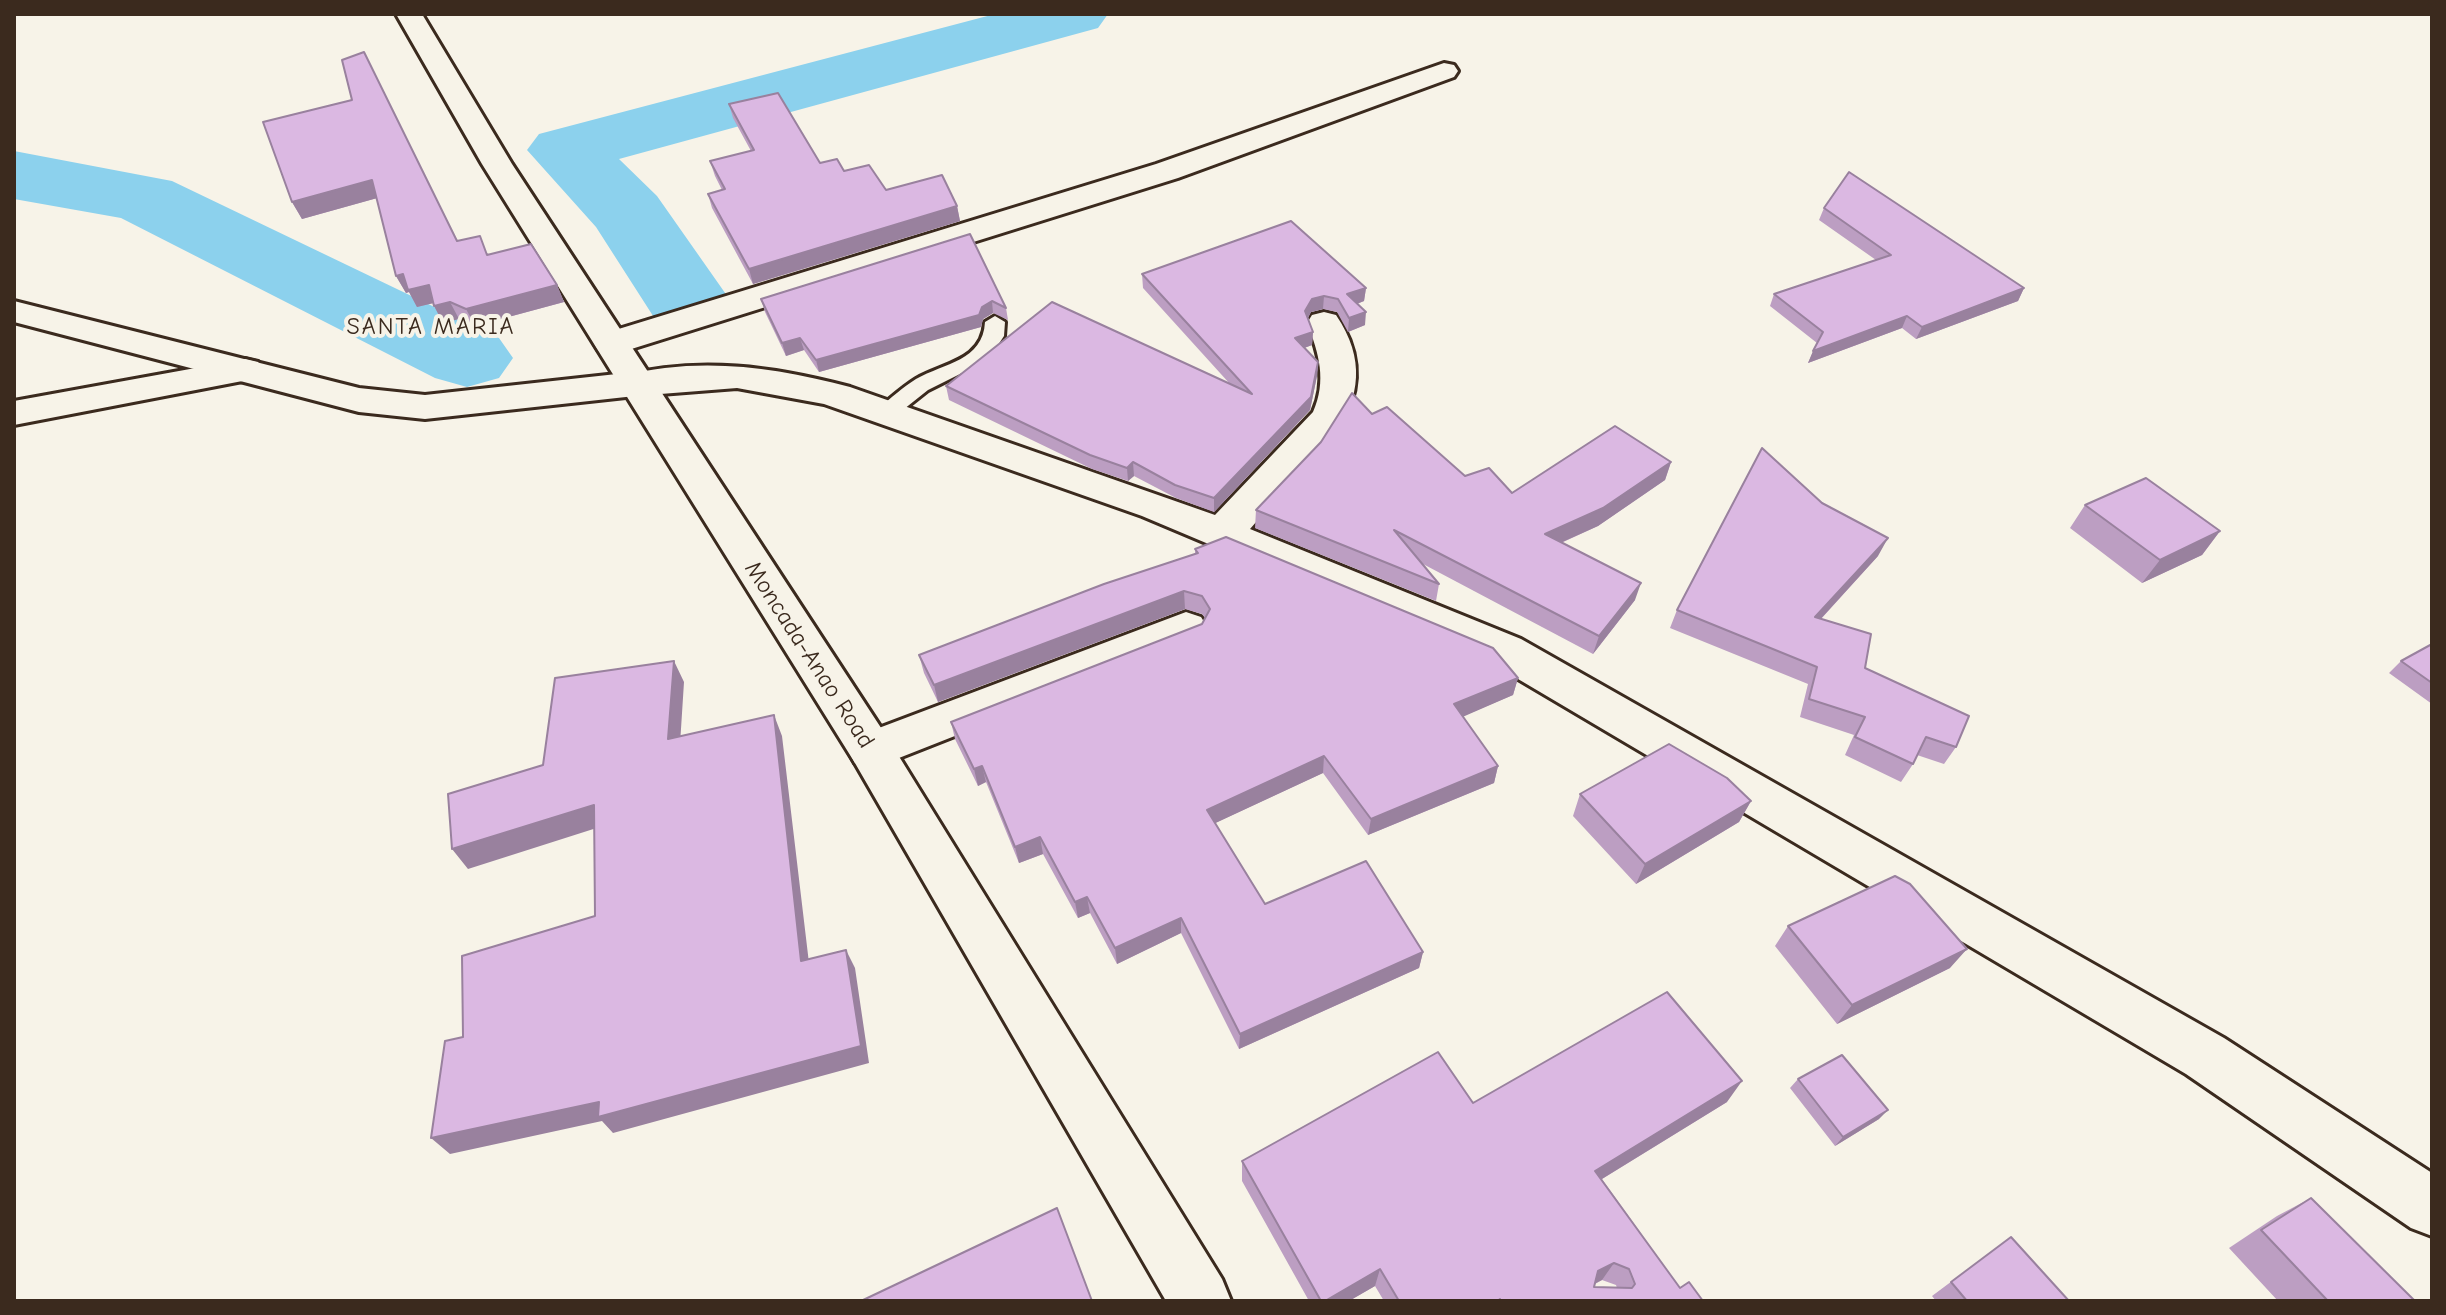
<!DOCTYPE html>
<html>
<head>
<meta charset="utf-8">
<style>
  body { margin:0 }
  #map { position:relative; width:2446px; height:1315px; overflow:hidden; background:#f7f3e8; font-family:"Comic Neue",sans-serif }
  canvas { display:block }
  .frame { position:absolute; inset:0; border:16px solid #3b2a1e; pointer-events:none }
</style>
</head>
<body>
<div id="map">
<canvas width="2446" height="1315"></canvas>
<div class="frame"></div>
</div>
<script>
const ctx = document.querySelector('canvas').getContext('2d');
ctx.lineJoin = 'round';
function paint(path, color) { ctx.fillStyle = color; ctx.fill(path, 'evenodd'); }
function strokePath(path, color, width, dash) { ctx.strokeStyle = color; ctx.lineWidth = width; ctx.lineCap = dash ? 'butt' : 'round'; ctx.setLineDash(dash || []); ctx.stroke(path); }
function write(font, color, halo, rows, align = 'center') {
  ctx.font = font + ' "Comic Neue",sans-serif'; ctx.lineWidth = 8; ctx.setLineDash([]); ctx.textBaseline = 'middle'; ctx.strokeStyle = halo; ctx.fillStyle = color; for (const [text, x, y, turn = 0] of rows) {
    ctx.save(); ctx.translate(x, y); ctx.rotate((+turn || 0) * Math.PI / 180); ctx.textAlign = isNaN(turn) ? turn : align; if (halo) ctx.strokeText(text, 0, 0); ctx.fillText(text, 0, 0); ctx.restore();
  }
}
paint(new Path2D(`
  M995 14H1108L1098 28 619 159 657 196 730 300 717 319 686 326 655 319 596 227 527 150 539 134Z
  M14 151 172 181 499 338 513 358 499 378 467 387 435 378 121 218 14 199Z`), '#8cd1ed');
const service = new Path2D(`
  M995 316 1005 322 1004 336 988 360 928 390 894 417H880L877 412 880 407C891 398 903 387 916 379 944 363 983 361 985 322Z`);
const minor = new Path2D(`
  M1444 63 1454 65 1458 71 1454 77 1178 178 625 351 612 354 599 351 594 343 599 335 1156 164Z
  M1324 312 1336 315C1397 404 1305 468 1250 529L1521 639 2224 1038 2432 1173V1236L2411 1228 2186 1074 1491 663 1142 516 824 404 737 388 635 396 622 392 617 384 622 376C699 356 775 367 850 387L1215 515 1313 412C1327 381 1319 353 1307 323L1312 315Z
  M245 359 258 362 263 370 258 378 14 425V401Z
  M1186 612 1201 617 1208 628 1201 639 871 769 855 763 848 750 855 737Z`);
const tertiary = new Path2D(`
  M14 301 359 388 425 395 635 372 648 376 653 384 648 392 635 396 425 419 359 412 14 322Z`);
const secondary = new Path2D(`
  M396 14H422L512 164 887 737 1222 1279 1231 1301H1166L855 763 482 164Z`);
strokePath(service, '#3b2a1e', 6);
strokePath(minor, '#3b2a1e', 6);
strokePath(tertiary, '#3b2a1e', 6);
strokePath(secondary, '#3b2a1e', 6);
paint(service, '#f7f3e8');
paint(minor, '#f7f3e8');
paint(tertiary, '#f7f3e8');
paint(secondary, '#f7f3e8');
paint(new Path2D(`
  M729 104 820 163 844 171 886 190 957 206 960 221 753 284 712 208 708 194 722 190 715 176 710 161 751 151 733 118Z
  M263 122 457 241 489 254 557 285 564 302 475 326 459 319 443 323 433 303 417 307 409 292 406 293 396 276 377 198 302 219 292 202Z
  M1824 208 2024 288 2018 301 1916 339 1902 328 1808 363 1817 343 1770 306 1774 294 1876 260 1819 220Z
  M970 234 1006 308 1008 320 993 313 983 319 981 327 819 372 804 350 786 356 765 312 761 299Z
  M1142 274 1366 288 1364 301 1357 304 1365 325 1348 332 1337 312 1323 309 1311 312 1308 318 1313 332 1312 345 1304 348 1318 362 1317 376 1310 410 1214 512 1176 498 1134 476 1128 481 1092 469 949 400 946 386 1230 384 1143 288Z
  M1372 414 1465 476 1512 493 1671 462 1665 480 1598 526 1561 543 1635 600 1593 654 1423 564 1439 584 1436 601 1255 528 1256 510Z
  M2085 505 2220 531 2202 555 2142 583 2070 528Z
  M1195 549 1518 678 1513 695 1463 716 1498 766 1494 783 1368 835 1323 773 1215 823 1265 904 1423 952 1419 968 1239 1049 1181 933 1117 964 1090 913 1078 918 1043 854 1019 863 986 782 978 786 955 739 951 722 1202 624 1205 618 1202 614 1185 609 938 702 924 673 919 655 1195 554Z
  M1878 556 1821 619 1865 668 1956 747 1944 764 1917 755 1913 764 1901 782 1845 755 1854 735 1800 717 1808 684 1670 628 1677 610Z
  M2432 644V704L2389 673 2401 661Z
  M1580 794 1751 801 1739 822 1636 884 1573 816Z
  M1788 926 1950 968 1837 1024 1775 946Z
  M1798 1079 1879 1119 1835 1146 1790 1088Z
  M1727 1102 1602 1179 1680 1288 1703 1301H1384L1375 1286 1349 1301H1309L1242 1181V1161L1473 1103ZM1602 1280 1616 1285 1617 1288 1594 1287 1595 1284Z
  M2311 1198 2415 1301H2278L2229 1248 2277 1216Z
  M2011 1237 2069 1301H1936L1932 1296Z`), '#bc9ec2');
paint(new Path2D(`
  M372 180 381 197 302 219 292 202Z
  M957 206 960 221 753 284 749 269Z
  M403 274 429 285 438 302 417 307 409 292 406 293 396 276Z
  M557 285 564 302 475 326 466 309Z
  M1366 288 1364 301 1346 308 1347 294Z
  M2024 288 2018 301 1916 339 1922 327Z
  M1324 296 1323 309 1311 312 1304 324 1305 311 1312 299Z
  M992 301 993 313 983 319 981 327 819 372 816 360 982 307Z
  M450 302 459 319 443 323 434 306Z
  M1366 312 1365 325 1348 332 1349 318Z
  M1907 316 1902 328 1808 363 1813 351Z
  M1313 332 1312 345 1294 352 1295 338Z
  M800 338 804 350 786 356 782 343Z
  M1318 362 1317 376 1310 410 1214 512V498Z
  M1133 462 1134 476 1128 481 1127 468Z
  M1671 462 1665 480 1598 526 1540 552 1545 534Z
  M2220 531 2202 555 2142 583 2160 560Z
  M1888 538 1878 556 1806 635 1815 617Z
  M1641 583 1635 600 1593 654 1599 636Z
  M1184 591 1185 609 938 702 934 685Z
  M674 661 684 682 679 760 668 739Z
  M1518 678 1513 695 1451 722 1454 704Z
  M774 715 782 736 811 980 801 961Z
  M1324 756 1323 773 1207 827V810Z
  M982 766 986 782 978 786 974 769Z
  M1498 766 1494 783 1368 835 1371 819Z
  M1751 801 1739 822 1636 884 1645 864Z
  M594 805 606 825 468 869 452 849Z
  M1040 837 1043 854 1019 863 1015 847Z
  M1087 897 1090 913 1078 918 1075 902Z
  M1181 918V933L1117 964 1115 948Z
  M1967 949 1950 968 1837 1024 1852 1005Z
  M846 950 855 968 869 1063 613 1133 602 1121 450 1154 431 1138Z
  M1423 952 1419 968 1239 1049 1240 1034Z
  M1742 1081 1727 1102 1584 1190 1595 1171Z
  M1888 1110 1879 1119 1835 1146 1843 1137Z
  M1614 1263 1602 1280 1586 1288 1598 1271Z
  M1380 1269 1375 1286 1349 1301H1325Z`), '#99819e');
const building = new Path2D(`
  M364 52 457 241 480 236 487 255 531 244 557 285 466 309 450 302 434 306 429 285 408 290 403 274 396 276 372 180 292 202 263 122 352 100 342 60Z
  M778 93 820 163 837 159 844 171 869 165 886 190 942 175 957 206 749 269 708 194 725 189 710 161 754 150 729 104Z
  M1849 172 2024 288 1922 327 1907 316 1813 351 1823 332 1774 294 1891 255 1824 208Z
  M1291 221 1366 288 1347 294 1366 312 1349 318 1338 299 1324 296 1312 299 1305 311 1313 332 1295 338 1318 362 1311 397 1214 498 1175 485 1133 462 1127 468 1090 455 946 386 1052 302 1252 394 1142 274Z
  M970 234 1006 308 992 301 982 307 979 315 816 360 800 338 782 343 761 299Z
  M1352 393 1372 414 1387 407 1465 476 1489 468 1512 493 1615 426 1671 462 1603 508 1545 534 1641 583 1599 636 1394 530 1439 584 1256 510 1321 442Z
  M1762 448 1822 503 1888 538 1815 617 1871 634 1865 668 1969 716 1956 747 1926 737 1913 764 1855 737 1865 717 1809 699 1817 667 1677 610Z
  M2146 478 2220 531 2160 560 2085 505Z
  M1226 537 1493 648 1518 678 1454 704 1498 766 1371 819 1324 756 1207 810 1265 904 1366 861 1423 952 1240 1034 1181 918 1115 948 1087 897 1075 902 1040 837 1015 847 982 766 974 769 951 722 1202 624 1210 609 1202 596 1184 591 934 685 919 655 1104 584 1198 553 1195 549Z
  M2432 644V683L2401 661Z
  M674 661 668 739 774 715 801 961 846 950 861 1046 598 1117 599 1102 431 1138 445 1041 463 1037 462 956 595 916 594 805 452 849 448 794 543 765 555 678Z
  M1669 744 1727 778 1751 801 1645 864 1580 794Z
  M1895 876 1910 884 1967 949 1852 1005 1788 926Z
  M1667 992 1742 1081 1595 1171 1680 1288 1689 1282 1703 1301H1501L1500 1299 1497 1301H1399L1380 1269 1325 1301H1321L1242 1161 1438 1052 1473 1103ZM1614 1263 1629 1269 1635 1284 1632 1288 1594 1287 1598 1271Z
  M1842 1055 1888 1110 1843 1137 1798 1079Z
  M2311 1198 2415 1301H2328L2261 1230Z
  M1057 1208 1092 1301H861Z
  M2011 1237 2069 1301H1967L1951 1282Z`);
paint(building, '#dbb8e2');
strokePath(building, '#99819e', 2);
ctx.letterSpacing = '2px';
write('24px', '#3b2a1e', '#f7f3e8', [
  ["SANTA MARIA",431,327]
]);
ctx.letterSpacing = '0px';
write('24px', '#3b2a1e', '#f7f3e8', [
  ["Moncada-Anao Road",809,655,57]
]);
</script>
</body>
</html>
